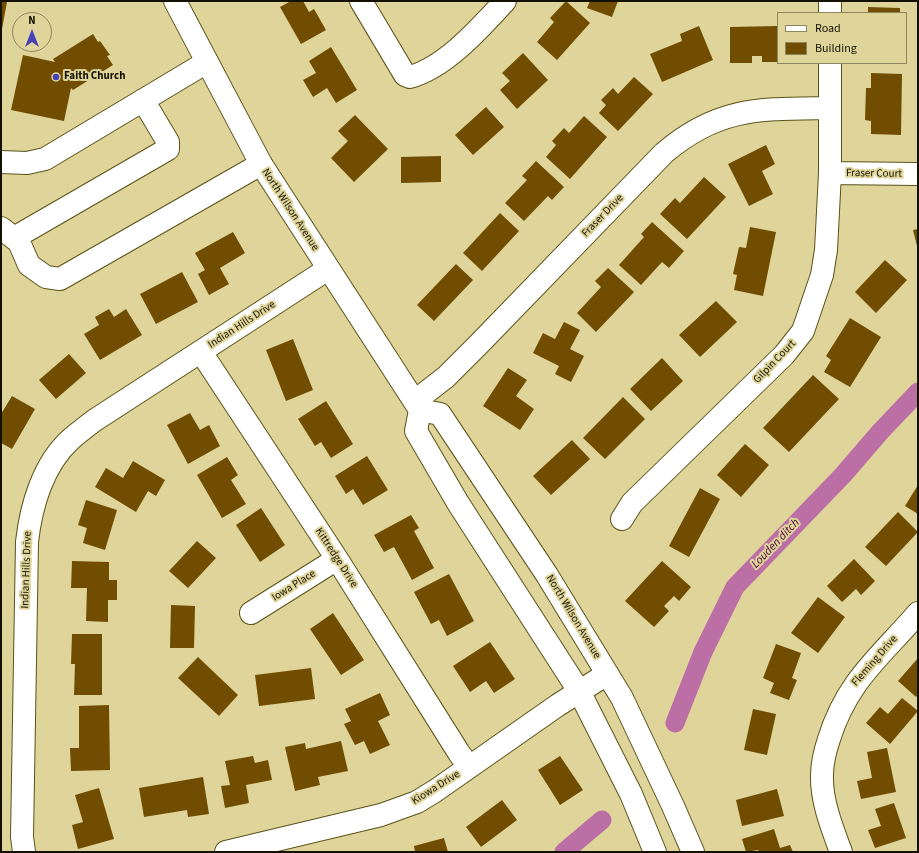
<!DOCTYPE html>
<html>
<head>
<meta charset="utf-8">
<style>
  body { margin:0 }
  #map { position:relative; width:919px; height:853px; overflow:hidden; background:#dfd59b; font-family:"Source Sans 3",sans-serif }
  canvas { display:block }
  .frame { position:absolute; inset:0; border:2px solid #141000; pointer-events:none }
  .legend { position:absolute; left:777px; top:12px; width:130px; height:52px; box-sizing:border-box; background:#dfd59b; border:1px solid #8e865d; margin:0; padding:5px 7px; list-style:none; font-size:12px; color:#141000 }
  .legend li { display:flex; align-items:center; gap:8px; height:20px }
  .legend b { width:20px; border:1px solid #8e865d }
  .north { position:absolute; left:12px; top:12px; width:40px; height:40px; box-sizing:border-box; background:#dfd59b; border:1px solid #8e865d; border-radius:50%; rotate:0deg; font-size:11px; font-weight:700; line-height:16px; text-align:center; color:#141000 }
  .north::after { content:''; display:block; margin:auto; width:14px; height:18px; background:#4740b6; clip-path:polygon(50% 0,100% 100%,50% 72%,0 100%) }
</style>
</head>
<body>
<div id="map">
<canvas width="919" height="853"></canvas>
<div class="frame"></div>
<ul class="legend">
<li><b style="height:5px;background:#fff"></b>Road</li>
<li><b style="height:11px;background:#704d00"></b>Building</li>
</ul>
<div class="north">N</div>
</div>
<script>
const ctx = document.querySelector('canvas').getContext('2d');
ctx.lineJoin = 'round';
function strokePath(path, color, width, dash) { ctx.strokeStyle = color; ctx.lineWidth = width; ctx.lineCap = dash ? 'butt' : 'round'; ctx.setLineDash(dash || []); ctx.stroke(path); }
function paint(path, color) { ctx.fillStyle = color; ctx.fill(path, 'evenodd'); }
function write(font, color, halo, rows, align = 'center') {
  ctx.font = font + ' "Source Sans 3",sans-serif'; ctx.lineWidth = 4; ctx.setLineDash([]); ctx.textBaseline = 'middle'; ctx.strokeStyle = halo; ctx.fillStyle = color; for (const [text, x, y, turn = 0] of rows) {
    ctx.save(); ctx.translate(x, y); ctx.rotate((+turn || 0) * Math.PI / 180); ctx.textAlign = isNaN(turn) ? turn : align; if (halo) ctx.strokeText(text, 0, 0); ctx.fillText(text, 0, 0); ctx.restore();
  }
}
strokePath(new Path2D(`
  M675 723 703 652 735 587 843 475 880 432 918 392
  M564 852 602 820`), '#bb6fa4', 19);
paint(new Path2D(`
  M1 1 7 2 2 29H1Z
  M291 1H303L309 12 314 9 326 30 301 44 280 7Z
  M566 1 590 23 557 60 537 42 554 22 550 18Z
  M590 1H618L612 17 587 8Z
  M868 7 900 8V13H868Z
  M699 26 713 60 662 82 650 54 682 41 680 34Z
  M778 26V62H762V56H752V63H730V27Z
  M93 34 98 42 100 41 110 55 107 56 113 65 73 90 71 88 64 121 11 110 23 55 55 62 53 59Z
  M331 47 357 90 336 103 327 88 313 97 303 80 316 73 309 61Z
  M523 53 548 80 517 109 500 90 510 81 502 73Z
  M871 73 902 74 901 135 871 134V121L865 120 866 88H871Z
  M634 77 653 94 618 131 599 113 606 105 601 100 613 88 618 94Z
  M486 107 504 127 473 155 455 135Z
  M355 115 388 149 354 182 331 158 348 141 338 131Z
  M584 116 607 137 570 179 546 157 556 145 552 141 564 128 569 133Z
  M766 145 775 164 762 171 773 194 749 206 728 164Z
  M441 156V182L401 183V157Z
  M536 161 564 187 552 200 548 196 524 221 505 203 527 180 522 176Z
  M704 177 726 197 687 239 660 214 675 198 680 203Z
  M500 213 519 231 482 271 463 253Z
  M652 222 684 251 669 268 662 262 641 285 619 265 644 237 641 234Z
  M750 227 776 232 763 296 734 290 737 275 733 274 739 247 746 248Z
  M918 229V246H917L913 230Z
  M233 232 245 253 220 268 229 284 209 295 198 274 205 270 195 253Z
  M885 260 907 280 876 313 855 292Z
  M456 264 473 280 434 321 417 305Z
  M608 268 634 292 596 332 577 313 601 287 595 281Z
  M182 272 198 302 156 324 140 294Z
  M716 301 737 322 700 357 679 335Z
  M109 309 114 317 126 309 142 335 100 360 84 334 99 325 95 317Z
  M850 318 881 337 850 387 824 372 831 360 826 356Z
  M564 322 580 330 570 349 584 356 571 382 555 374 559 366 533 353 543 333 555 339Z
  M293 339 313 390 286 401 266 350Z
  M69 354 86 373 56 399 39 380Z
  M662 358 683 381 651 411 630 389Z
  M508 368 527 380 516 396 534 409 520 430 483 406Z
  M813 375 839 399 789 452 763 428Z
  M12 396 35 409 12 449 1 443V414Z
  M623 397 645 419 605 459 583 438Z
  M326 401 353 444 331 458 321 442 315 446 298 419Z
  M190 413 200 430 209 425 220 446 188 464 167 425Z
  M572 440 590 459 551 495 533 476Z
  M745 444 769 465 741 497 717 475Z
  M367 456 388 490 363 505 353 489 346 494 335 476Z
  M227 457 238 475 231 480 246 504 222 518 197 475Z
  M133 461 165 480 156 496 148 491 136 512 95 487 106 468 123 478Z
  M918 485V514L905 506Z
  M700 488 720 499 689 557 669 546Z
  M86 500 117 510 105 550 83 543 87 528 78 525Z
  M261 508 285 545 260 562 236 525Z
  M898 512 918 532 886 566 865 547Z
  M411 515 419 528 414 531 434 568 412 580 394 547 384 552 374 535Z
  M197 541 216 558 188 588 169 571Z
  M854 559 875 581 861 595 856 589 842 602 827 586Z
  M72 561 109 562V580H117V600H108V622L86 621 87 588H71Z
  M662 561 691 587 679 601 674 596 664 606 669 611 654 627 625 601Z
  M449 574 474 621 447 636 439 620 431 624 414 592Z
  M818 597 845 617 818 653 791 633Z
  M171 605 195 606 194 648H170Z
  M333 613 364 660 341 675 310 629Z
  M72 634H102V695H74L75 664H71Z
  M490 642 515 679 494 693 486 681 470 692 453 666Z
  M776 644 801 653 792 678 797 680 789 700 770 693 774 683 763 678Z
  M198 657 238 695 219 716 178 678Z
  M918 658V695L916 697 898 681Z
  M311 668 315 699 259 706 255 675Z
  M380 693 390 715 378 721 390 745 370 754 364 741 355 745 344 724 351 721 345 709Z
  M902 698 918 711 890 744 866 723 880 707 888 714Z
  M109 705 110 770 71 771 70 748H79V706Z
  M753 709 776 714 767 755 744 750Z
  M341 741 348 771 318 777 320 785 295 791 285 747 305 743 306 749Z
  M887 748 896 792 861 799 857 781 872 778 867 752Z
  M253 756 255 763 268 760 272 780 246 785 249 803 225 808 221 786 230 785 225 761Z
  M560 756 583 790 560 805 538 770Z
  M203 777 209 814 188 817 187 810 144 817 139 788Z
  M99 788 114 839 78 849 72 825 83 822 75 795Z
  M777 789 784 816 742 826 736 800Z
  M502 800 517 820 481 847 466 827Z
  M894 803 906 838 875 848 868 830 881 826 875 809Z
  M774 829 780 848 790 845 793 852H759L758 850 746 852 742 839Z
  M444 838 448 852H415L414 846Z`), '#704d00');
const minor = new Path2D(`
  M361 1 405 75 410 77C446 67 480 28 505 1
  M830 13V1
  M1 162 27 163 45 159 207 62
  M830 173 918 174
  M1 228 19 242 29 265 46 277 60 279 261 164
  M14 238 168 149V142L143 100
  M201 352 337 559 459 753 469 767
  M415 401 446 377 479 344 664 153C719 106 762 109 830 108
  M622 519 632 503 784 355 803 331 822 275 826 250 830 173V63
  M251 613 337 559
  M24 852 22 837 27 542C31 506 43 464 71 439 79 432 87 426 95 420L328 269
  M226 852 381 815 417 802 435 791 558 705 607 674
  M841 852C832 828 821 800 822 775 822 762 825 751 829 739 847 681 880 657 918 613`);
const major = new Path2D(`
  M175 1 261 164 420 410 416 431 458 503 579 691 631 794 655 852
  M420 410 440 414 547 575 622 698 673 806 693 852`);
strokePath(minor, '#5b5219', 24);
strokePath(major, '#5b5219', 24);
strokePath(minor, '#fff', 22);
strokePath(major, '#fff', 22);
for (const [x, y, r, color] of [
  [56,77,4,"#4740b6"]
]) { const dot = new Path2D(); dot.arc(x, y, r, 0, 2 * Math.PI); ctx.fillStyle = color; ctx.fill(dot); strokePath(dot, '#dfd59b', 1.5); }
write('bold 11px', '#141000', '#dfd59b', [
  ["Faith Church",64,77]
], 'left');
write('11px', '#141000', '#dfd59b', [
  ["Fraser Court",874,174,1],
  ["North Wilson Avenue",290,210,57],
  ["Fraser Drive",603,216,-46],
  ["Indian Hills Drive",242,325,-33],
  ["Gilpin Court",775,362,-46],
  ["Kittredge Drive",336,558,57],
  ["Indian Hills Drive",27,570,-88],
  ["Iowa Place",294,586,-32],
  ["North Wilson Avenue",573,617,59],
  ["Fleming Drive",875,661,-49],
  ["Kiowa Drive",436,788,-32]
]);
write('italic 12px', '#4c053c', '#dfd59b', [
  ["Louden ditch",776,544,-46]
]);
</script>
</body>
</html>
